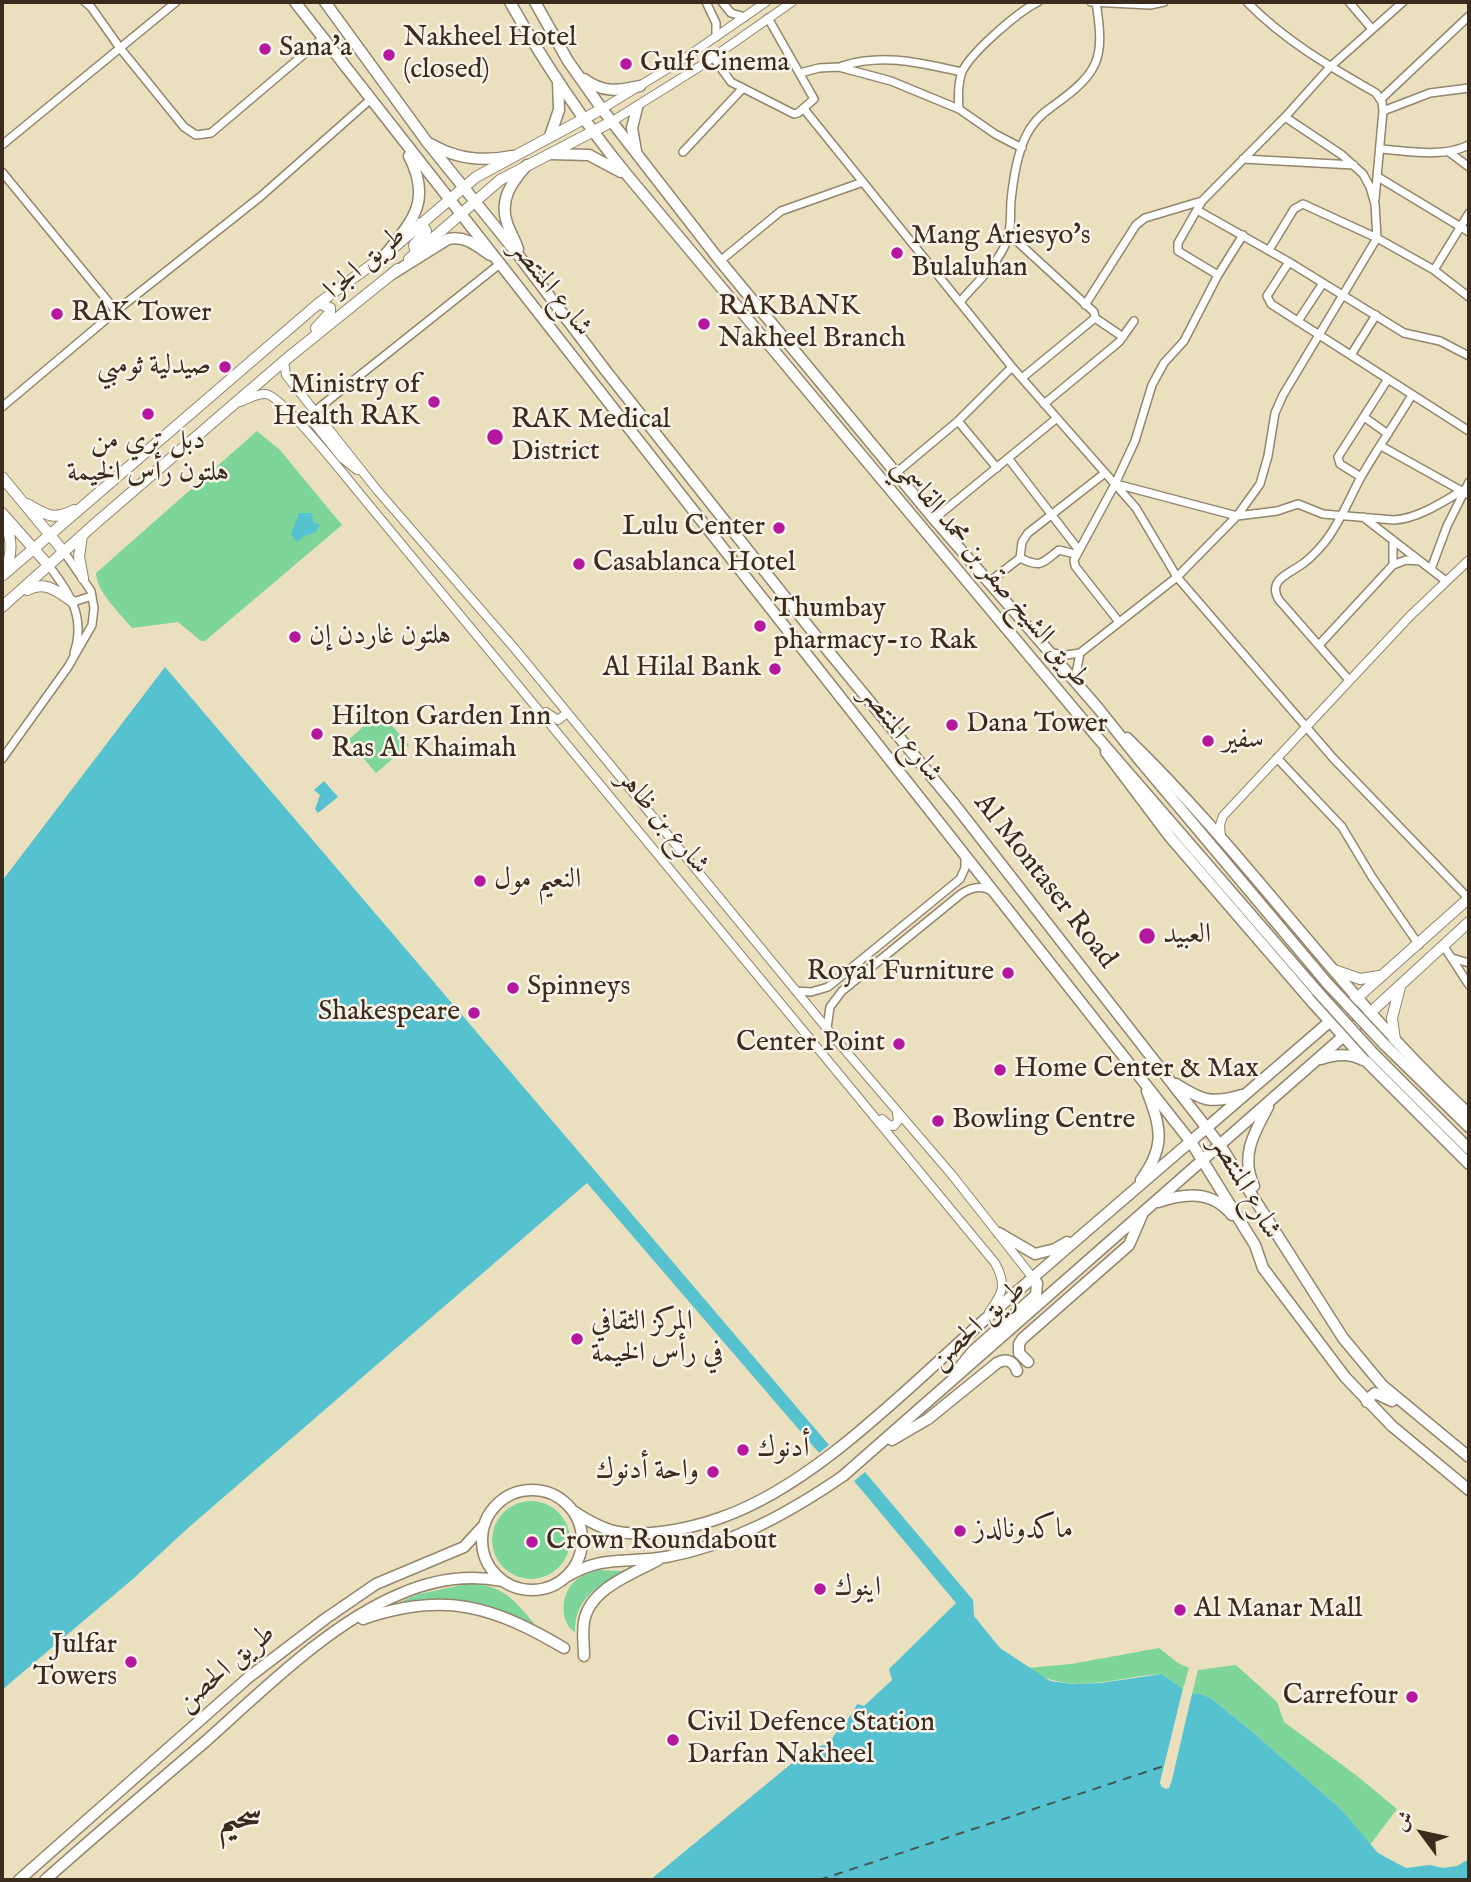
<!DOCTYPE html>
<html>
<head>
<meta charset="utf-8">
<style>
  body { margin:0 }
  #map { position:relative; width:1471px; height:1882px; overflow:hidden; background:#ebe0be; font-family:"IM FELL English",Amiri,serif }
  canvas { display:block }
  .frame { position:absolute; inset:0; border:4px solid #3b2a1e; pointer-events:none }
  .north { position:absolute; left:1387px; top:1798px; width:70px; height:70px; -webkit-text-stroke:5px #f7f3e8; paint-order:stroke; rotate:303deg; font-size:19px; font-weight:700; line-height:28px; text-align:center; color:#3b2a1e }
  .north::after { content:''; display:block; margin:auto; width:24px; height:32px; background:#3b2a1e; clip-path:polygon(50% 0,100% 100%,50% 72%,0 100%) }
</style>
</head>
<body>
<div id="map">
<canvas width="1471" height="1882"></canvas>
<div class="frame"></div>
<div class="north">ش</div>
</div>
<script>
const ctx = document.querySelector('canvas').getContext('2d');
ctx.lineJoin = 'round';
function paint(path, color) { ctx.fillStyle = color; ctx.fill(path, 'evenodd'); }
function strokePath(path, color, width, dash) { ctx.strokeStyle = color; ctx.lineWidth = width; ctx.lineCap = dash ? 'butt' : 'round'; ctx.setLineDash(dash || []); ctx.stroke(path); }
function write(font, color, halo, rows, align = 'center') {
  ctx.font = font + ' "IM FELL English",Amiri,serif'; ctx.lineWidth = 5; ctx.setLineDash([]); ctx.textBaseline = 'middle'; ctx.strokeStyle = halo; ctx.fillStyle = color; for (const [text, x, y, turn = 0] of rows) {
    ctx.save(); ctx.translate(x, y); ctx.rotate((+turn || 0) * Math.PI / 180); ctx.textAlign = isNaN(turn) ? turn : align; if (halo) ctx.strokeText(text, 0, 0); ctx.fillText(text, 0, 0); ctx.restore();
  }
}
paint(new Path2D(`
  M257 431 280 450 342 525 205 641H201L178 622 132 628C120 613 97 593 96 573Z
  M380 712 409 745 376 773 348 740Z
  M492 1540a39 39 0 1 1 78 0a39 39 0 1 1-78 0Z
  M596 1570 623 1571C598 1586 574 1599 575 1632 560 1623 561 1598 571 1585 578 1577 587 1574 596 1570Z
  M471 1583C505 1587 513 1599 534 1623L533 1626C488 1599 450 1595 400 1602L419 1594Z
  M1159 1648 1178 1663 1189 1668 1183 1689 1162 1674C1117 1676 1069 1698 1028 1668L1071 1664Z
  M1236 1665 1277 1702 1284 1722 1356 1775 1397 1809 1370 1845 1341 1809 1250 1730 1212 1699 1201 1694H1192L1198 1670Z`), '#7ed599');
paint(new Path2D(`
  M299 513H312L313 522 320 525 316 532 304 536 297 542 291 534Z
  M165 667 829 1445 819 1453 587 1183 188 1528 134 1578 2 1690V881Z
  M324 781 338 797 318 813 315 809 320 795 314 790Z
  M865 1472 973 1600 974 1616 1000 1648 1050 1681 1073 1684 1100 1683 1162 1674 1183 1689 1160 1783 1162 1787 1169 1788 1172 1779 1192 1694H1201L1212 1699 1250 1730 1341 1809 1378 1853 1406 1868 1430 1865 1443 1868 1457 1866 1469 1859V1880H650L797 1759 799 1753 830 1743C837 1727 851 1720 857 1704L864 1706 892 1680 889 1669 956 1603 854 1481Z`), '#56c2d0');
paint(new Path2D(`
  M1184 1685 1187 1690 1164 1783 1166 1785 1188 1693 1192 1691 1172 1779 1169 1788 1165 1789 1160 1783Z`), '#ebe0be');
strokePath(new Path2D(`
  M819 1880 1164 1766`), '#435853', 2, [9, 7]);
const minor = new Path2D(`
  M85 2 91 7 120 48 184 127 196 135 211 133 323 38
  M706 2 716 23V37
  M722 2 731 13 745 17
  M1091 2 1150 5 1164 2
  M1247 2C1285 41 1329 66 1376 93L1382 102 1383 111 1375 199
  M1349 2 1372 29
  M713 57 731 82 794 114 798 113 814 99 768 18
  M842 66C884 53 920 63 962 72
  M800 73 819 68 839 67 891 81 959 109 995 134 1022 148
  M1381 99 1469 16
  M804 109 1012 367 1136 508 1177 577 1333 758 1469 899
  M959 109C958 97 958 86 961 75 966 56 1019 11 1038 2
  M1383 111 1430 93 1469 88
  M2 145 176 2
  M1380 149C1409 151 1443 158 1469 145
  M683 152 742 89
  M1449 152 1469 167
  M1243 159 1354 165
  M2 172 116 311 2 407
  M1378 177 1469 232
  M1197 210 1289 262 1404 333 1440 341 1469 356
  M1009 234 1094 312 1095 318 1123 337
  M1269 250 1294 209 1303 204 1377 238 1434 270 1469 297
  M720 261 781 211 863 182
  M1289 262 1267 296 1271 304 1469 431
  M1434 270 1469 213
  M1218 275 1243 235
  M960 302C975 284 997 265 1006 243 1012 230 1010 215 1011 201 1013 181 1017 156 1025 138 1031 124 1041 114 1053 106 1100 72 1105 59 1096 2
  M1085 305 1136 225 1145 218 1202 201
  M116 311 260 197 371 99
  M1298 321 1323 283
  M1351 355 1376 315
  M1022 378 1095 318
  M1044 404 1119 342 1134 321
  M315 411 501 263
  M1364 417 1388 434
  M958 421 997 468
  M1381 446 1469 495
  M1008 458 1078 549
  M896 473 958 421 1012 367
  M1361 477 1340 464 1338 457 1388 379
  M1116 484 1237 516 1277 511 1298 504 1323 514 1394 520C1417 519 1443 502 1463 490
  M1363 517 1446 581
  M934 519 1057 418
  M1393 540V565
  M1020 558C1041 568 1041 564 1059 550L1075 554
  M49 566C70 593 86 618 74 653
  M1431 569 1447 526 1469 482
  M989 582 1020 558 1022 542 1028 533 1105 473
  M73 602 92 596
  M1119 622 1075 566 1074 560 1115 484 1135 441 1152 385 1164 363 1184 341 1218 275 1178 251V243L1202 201 1285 117 1330 67 1403 2
  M1319 645 1393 565 1406 560 1420 561
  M1052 653 1066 655 1080 653 1177 577 1237 516 1260 484 1268 456 1275 413 1283 395 1377 238 1375 204 1370 187 1363 174 1342 155 1285 117
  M1075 679 1080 653
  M1349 680 1279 600C1266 579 1292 573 1305 562 1312 557 1318 550 1324 543 1340 523 1349 499 1361 477 1377 449 1396 422 1412 395
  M1277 758 1342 827 1372 877 1419 945
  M2 759 68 667 92 625 94 608 91 591 64 552
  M1443 945 1469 985
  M1452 958 1469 963
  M796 991 811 992 828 987 960 879 965 868V855
  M827 1028 830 1007 842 991 961 894C970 888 980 885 990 890`);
const tertiary = new Path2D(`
  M602 109 685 58 766 2
  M611 122 699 67 792 2
  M284 361 286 375 377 490 515 649 838 1042 952 1175 1033 1278
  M240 402C248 399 258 393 266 394 282 396 346 477 360 494L995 1263C1007 1285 1003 1293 989 1312
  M297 421 304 416 309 417 342 458 357 470
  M546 712 558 720 567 713
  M1221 839 1220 825 1223 816 1410 616 1469 560
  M882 1119 889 1125 894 1126 898 1121 897 1113`);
const secondary = new Path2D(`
  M416 254 414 245 426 231 421 223
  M409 259 500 180 611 122
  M316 328 330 313V308L319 303
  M2 477 64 552
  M27 504C47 515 52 521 74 510
  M2 513 49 566
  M82 535 79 557 83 578
  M4 572C14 553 11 538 5 519
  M2 576 319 303 385 255 476 177 602 109
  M27 590C46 580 58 592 73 602
  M2 607 97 522 284 361 398 269
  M1334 970 1360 979 1379 976
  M1358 997 1469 898
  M1371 1012 1469 922
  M1395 1040 1392 1018 1400 987`);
const primary = new Path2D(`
  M295 2 689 505 1191 1142 1255 1245 1263 1268 1345 1377 1392 1426 1469 1490
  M325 2 427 142 519 256 606 371 820 641 955 805 1220 1145 1343 1338 1382 1385 1469 1457
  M431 144C456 159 483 162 512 156
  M518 249C515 240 510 232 507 223 499 199 512 182 527 165
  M385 255C413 220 432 201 409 156
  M392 274 448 239C465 235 477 246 490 255
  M1127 738C1249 856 1344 999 1469 1114
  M1106 752 1170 837 1313 1003 1366 1061 1469 1164
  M1321 1059C1336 1054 1349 1053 1363 1060
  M1176 1084C1203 1101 1211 1104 1242 1095
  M1141 1180C1166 1146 1161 1128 1147 1091
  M1254 1186C1240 1156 1254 1133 1268 1107
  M1158 1202C1185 1193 1212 1190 1232 1215
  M999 1233 1035 1254 1055 1249 1067 1242
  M1028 1362 1019 1353V1344L1022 1339 1129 1245 1142 1215
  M955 1373 973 1351 1036 1295 1037 1283 1033 1278
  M1367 1402 1369 1398 1375 1393 1392 1401
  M892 1440 928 1419 997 1363C1006 1358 1014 1361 1017 1371
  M482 1540a50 50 0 1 1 100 0a50 50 0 1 1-100 0Z
  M573 1511C585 1519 597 1526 610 1530 642 1539 689 1529 720 1518 814 1486 907 1388 981 1323 1106 1213 1233 1106 1358 997
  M566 1577C605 1554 625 1564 666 1557 731 1545 789 1513 843 1476L1371 1012
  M363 1619C444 1591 493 1606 564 1648
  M584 1656C584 1645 582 1633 584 1622 589 1589 632 1574 658 1560
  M19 1880 249 1677 325 1619 376 1584 464 1547 485 1524
  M45 1880C98 1833 152 1787 206 1741 262 1691 330 1623 400 1594 434 1579 467 1574 503 1581`);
const trunk = new Path2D(`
  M510 2C544 63 584 122 628 176L1098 738 1317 991
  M535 2 568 61 602 109 720 261 934 519 1098 708 1137 757 1327 983
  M584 79C603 93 618 91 640 86
  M550 136 559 110 558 81
  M636 151 632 128 637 108
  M551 154 589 155 621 172
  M1384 1044 1469 1127
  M1373 1053 1469 1149`);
strokePath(minor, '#93856e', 10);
strokePath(tertiary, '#93856e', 10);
strokePath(secondary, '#93856e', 12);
strokePath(primary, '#93856e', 13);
strokePath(trunk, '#93856e', 13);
strokePath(minor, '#fff', 7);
strokePath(tertiary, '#fff', 8);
strokePath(secondary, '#fff', 10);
strokePath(primary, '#fff', 10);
strokePath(trunk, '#fff', 10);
const trunkBridge = new Path2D(`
  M1327 983 1384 1044
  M1317 991 1373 1053`);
strokePath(trunkBridge, '#93856e', 13, []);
strokePath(trunkBridge, '#fff', 10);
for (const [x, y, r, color] of [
  [265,49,7,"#b5179e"],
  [389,55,7,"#b5179e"],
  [626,64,7,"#b5179e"],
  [897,253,7,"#b5179e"],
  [57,314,7,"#b5179e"],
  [704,324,7,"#b5179e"],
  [225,367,7,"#b5179e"],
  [434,402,7,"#b5179e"],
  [148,414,7,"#b5179e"],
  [495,437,9,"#b5179e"],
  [779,528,7,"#b5179e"],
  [579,564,7,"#b5179e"],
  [760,626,7,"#b5179e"],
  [295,637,7,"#b5179e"],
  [775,669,7,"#b5179e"],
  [952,725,7,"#b5179e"],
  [317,734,7,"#b5179e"],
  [1208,741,7,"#b5179e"],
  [480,881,7,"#b5179e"],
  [1147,936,9,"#b5179e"],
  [1008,973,7,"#b5179e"],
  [513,988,7,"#b5179e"],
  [474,1013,7,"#b5179e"],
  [899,1044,7,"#b5179e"],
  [1000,1070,7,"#b5179e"],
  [938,1121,7,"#b5179e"],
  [577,1339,7,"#b5179e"],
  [743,1450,7,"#b5179e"],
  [713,1472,7,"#b5179e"],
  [960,1531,7,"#b5179e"],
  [532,1542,7,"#b5179e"],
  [820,1589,7,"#b5179e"],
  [1180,1610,7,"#b5179e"],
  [131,1662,7,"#b5179e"],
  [1412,1697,7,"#b5179e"],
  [673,1740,7,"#b5179e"]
]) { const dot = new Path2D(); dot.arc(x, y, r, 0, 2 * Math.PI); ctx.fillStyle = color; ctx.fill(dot); strokePath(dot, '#f7f3e8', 2.5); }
write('28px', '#3b2a1e', '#f7f3e8', [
  ["Nakheel Hotel",403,39],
  ["(closed)",403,71],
  ["Sana'a",279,49],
  ["Gulf Cinema",640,64],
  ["Mang Ariesyo's",911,237],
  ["Bulaluhan",911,269],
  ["RAKBANK",718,308],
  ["Nakheel Branch",718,340],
  ["RAK Tower",71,314],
  ["صيدلية ثومبي",211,367,"right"],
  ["Ministry of",420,386,"right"],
  ["Health RAK",420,418,"right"],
  ["RAK Medical",511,421],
  ["District",511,453],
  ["دبل تري من",148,442,"center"],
  ["هلتون رأس الخيمة",148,474,"center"],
  ["Lulu Center",765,528,"right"],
  ["Casablanca Hotel",593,564],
  ["Thumbay",774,610],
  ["pharmacy-10 Rak",774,642],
  ["هلتون غاردن إن",309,637],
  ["Al Hilal Bank",761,669,"right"],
  ["Hilton Garden Inn",331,718],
  ["Ras Al Khaimah",331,750],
  ["Dana Tower",966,725],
  ["سفير",1222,741],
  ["النعيم مول",494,881],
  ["العبيد",1163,936],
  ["Royal Furniture",994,973,"right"],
  ["Spinneys",527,988],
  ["Shakespeare",460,1013,"right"],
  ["Center Point",885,1044,"right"],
  ["Home Center & Max",1014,1070],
  ["Bowling Centre",952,1121],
  ["المركز الثقافي",591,1323],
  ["في رأس الخيمة",591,1355],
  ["أدنوك",757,1450],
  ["واحة أدنوك",699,1472,"right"],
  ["ماكدونالدز",974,1531],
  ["Crown Roundabout",546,1542],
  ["اينوك",834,1589],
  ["Al Manar Mall",1194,1610],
  ["Julfar",117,1646,"right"],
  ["Towers",117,1678,"right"],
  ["Carrefour",1398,1697,"right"],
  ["Civil Defence Station",687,1724],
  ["Darfan Nakheel",687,1756]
], 'left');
write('28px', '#3b2a1e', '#f7f3e8', [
  ["طريق الجزا",366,264,-40],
  ["شارع المنتصر",550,289,52],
  ["طريق الشيخ صقر بن محمد القاسمي",990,574,50],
  ["شارع المنتصر",900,735,52],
  ["شارع بن ظاهر",662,823,50],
  ["Al Montaser Road",1044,882,52],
  ["شارع المنتصر",1244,1188,60],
  ["طريق الحصن",979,1326,-42],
  ["طريق الحصن",227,1669,-40]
]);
write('bold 35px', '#3b2a1e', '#f7f3e8', [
  ["سحيم",240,1820]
]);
</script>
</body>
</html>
